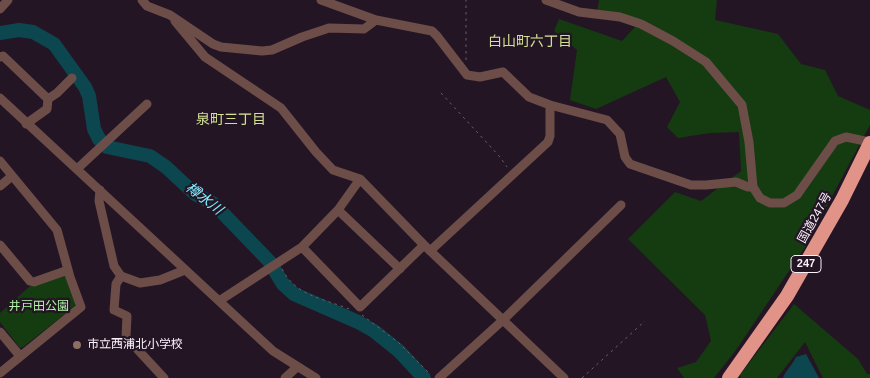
<!DOCTYPE html>
<html>
<head>
<meta charset="utf-8">
<style>
  body { margin:0 }
  canvas { display:block; background:#231524 }
</style>
</head>
<body>
<canvas width="870" height="378"></canvas>
<script>
const ctx = document.querySelector('canvas').getContext('2d');
ctx.lineJoin = 'round';
function paint(path, color) { ctx.fillStyle = color; ctx.fill(path, 'evenodd'); }
function strokePath(path, color, width, dash) { ctx.strokeStyle = color; ctx.lineWidth = width; ctx.lineCap = dash ? 'butt' : 'round'; ctx.setLineDash(dash || []); ctx.stroke(path); }
function write(font, color, halo, rows, align = 'center') {
  ctx.font = font + ' Helvetica,"Noto Sans JP",sans-serif'; ctx.lineWidth = 4.5; ctx.setLineDash([]); ctx.textBaseline = 'middle'; ctx.strokeStyle = halo; ctx.fillStyle = color; for (const [text, x, y, turn = 0] of rows) {
    ctx.save(); ctx.translate(x, y); ctx.rotate((+turn || 0) * Math.PI / 180); ctx.textAlign = isNaN(turn) ? turn : align; if (halo) ctx.strokeText(text, 0, 0); ctx.fillText(text, 0, 0); ctx.restore();
  }
}
paint(new Path2D(`
  M599 0H717L715 20 778 34 801 64 825 70 838 96 870 110V125L805 247 736 350 714 378H684L677 368 696 362 711 341 705 315 628 239 675 192 701 201 741 171 739 132 710 133 678 138 667 127 680 102 666 77 596 109 570 100 577 50 554 31 559 19 622 41 635 27 597 12Z
  M65 275 67 276 76 303 74 307 23 347 20 348 0 322V313L30 286Z
  M794 304 858 359 867 374H870V378H823L805 342 777 378H741L740 375Z`), '#153b10');
paint(new Path2D(`
  M806 354 819 378H783C784 373 793 364 796 357Z`), '#0c464f');
strokePath(new Path2D(`
  M0 33 19 30 33 32 54 44 85 87 89 96 94 129 99 139 107 147 150 156 166 167 195 194 214 204 269 261 283 284 294 294 358 322 374 331 399 351 424 378`), '#0c464f', 14);
strokePath(new Path2D(`
  M466 60V0
  M441 93 500 157 507 167
  M282 269C296 296 322 298 349 309
  M362 315 399 343 430 374
  M582 378 645 321`), '#6b5e6c', 1, [2.5, 4]);
strokePath(new Path2D(`
  M142 0 147 6 170 15 213 44 221 47 262 51 272 50 302 37 329 28 364 29 376 20 432 31 437 36 467 75 480 77 503 72 529 97 550 105 607 120 620 134 625 157 630 164 691 185H706L736 182 748 187H753
  M321 0 376 20
  M546 0 579 12 620 17 641 24 673 41 706 62 742 105 749 142 753 187 760 198 770 203H784L797 195 835 141 846 137 870 142
  M0 9 8 0
  M175 21 205 57 281 108 316 152 333 170 360 179 424 245 564 378
  M0 57 3 56 48 99 47 109 26 124
  M0 98 273 351 316 378
  M48 99 57 93 72 78
  M0 161 57 230 70 277 81 307 0 373
  M77 169 147 104
  M0 186 12 176
  M100 190 99 201 114 266 121 276 140 283 160 280 185 270
  M338 210 400 269
  M0 245 30 281 34 282 68 270
  M302 247 360 307 424 245
  M430 251 548 142 550 136V105
  M121 276 116 284 114 310 127 316 126 337 164 378
  M219 301 302 247 338 210 360 179
  M0 332 20 356
  M285 378 297 367
  M439 378 503 320 621 205`), '#6c4d48', 9);
strokePath(new Path2D(`
  M729 378 787 296 842 200 870 143`), '#e09386', 14);
for (const [x, y, r, color] of [
  [77,345,5,"#8d6e63"]
]) { const dot = new Path2D(); dot.arc(x, y, r, 0, 2 * Math.PI); ctx.fillStyle = color; ctx.fill(dot); strokePath(dot, '#231524', 2); }
for (const [x, y, w] of [
  [806,264,30]
]) { const box = new Path2D(); box.roundRect(x - w / 2, y - 8.5, w, 17, 4); ctx.fillStyle = '#231524'; ctx.fill(box); strokePath(box, '#fbf1fb', 1); }
write('bold 11px', '#fbf1fb', null, [
  ["247",806,264]
]);
write('12px', '#fbf1fb', '#231524', [
  ["国道247号",815,218,-61]
]);
write('12px', '#b0f5a6', '#231524', [
  ["井戸田公園",39,307]
]);
write('12px', '#fbf1fb', '#231524', [
  ["市立西浦北小学校",87,345]
], 'left');
write('14px', '#d3e093', '#231524', [
  ["白山町六丁目",530,42],
  ["泉町三丁目",231,120]
]);
write('italic 14px', '#83edff', '#231524', [
  ["樽水川",204,199,38]
]);
</script>
</body>
</html>
